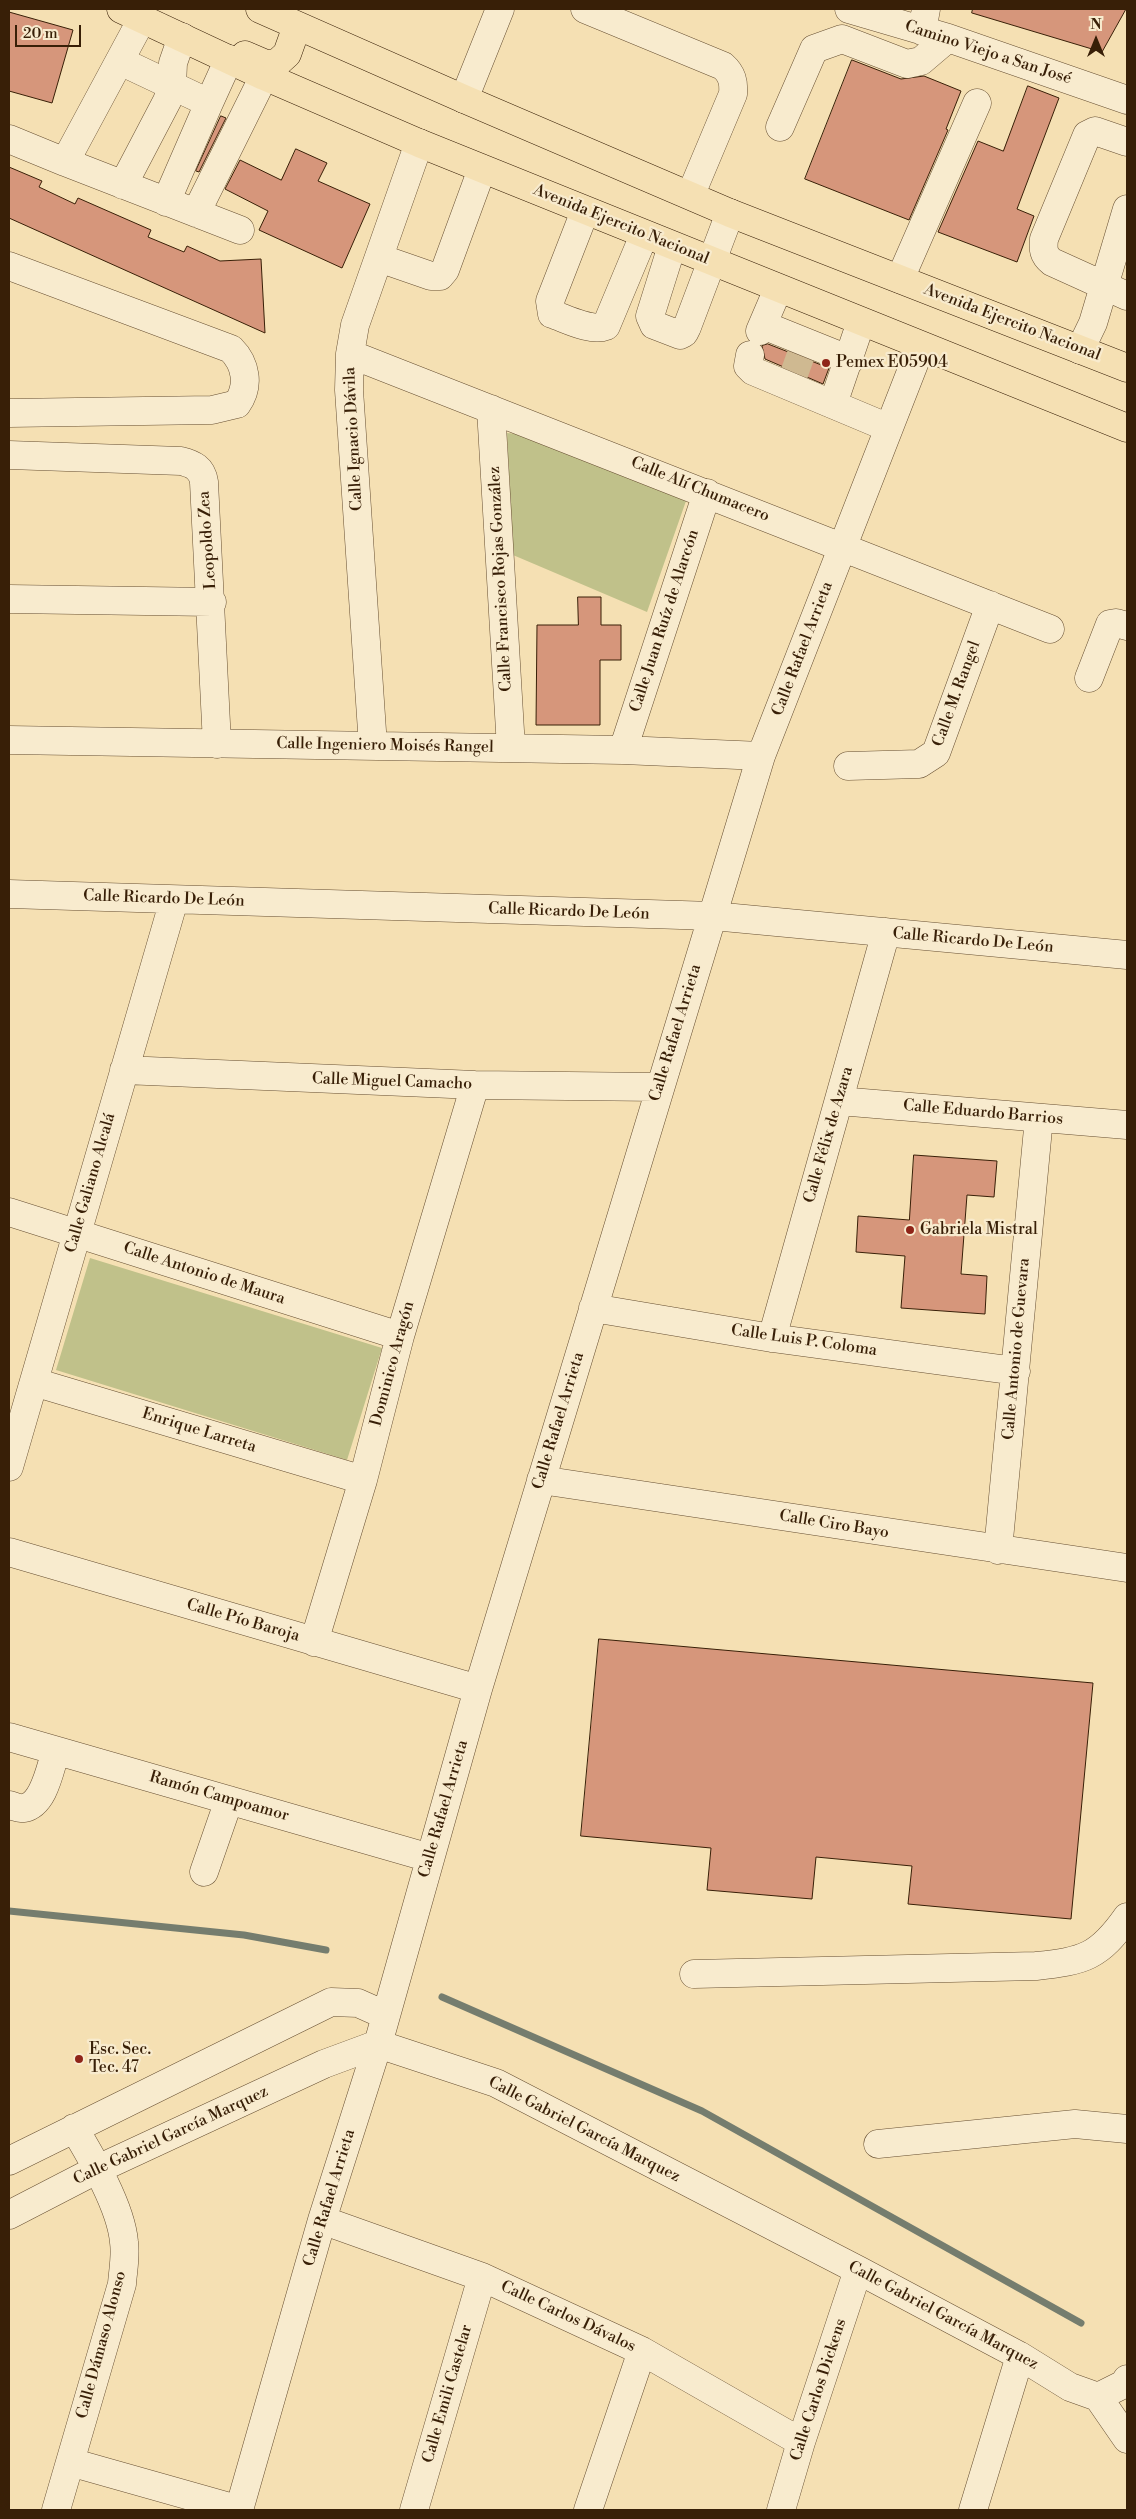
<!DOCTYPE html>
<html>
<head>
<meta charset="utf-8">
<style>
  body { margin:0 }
  #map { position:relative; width:1136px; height:2519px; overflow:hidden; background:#f5e0b3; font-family:"Libre Bodoni",serif }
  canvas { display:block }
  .frame { position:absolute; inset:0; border:10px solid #381f07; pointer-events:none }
  .north { position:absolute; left:1071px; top:15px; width:50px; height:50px; -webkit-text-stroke:4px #f8ebce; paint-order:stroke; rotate:0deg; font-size:14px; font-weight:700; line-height:20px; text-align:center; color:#381f07 }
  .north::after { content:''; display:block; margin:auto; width:18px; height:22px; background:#381f07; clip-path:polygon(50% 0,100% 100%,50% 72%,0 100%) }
  .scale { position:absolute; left:15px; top:25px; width:66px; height:22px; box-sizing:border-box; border:2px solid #381f07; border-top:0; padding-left:6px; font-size:15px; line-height:18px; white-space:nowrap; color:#381f07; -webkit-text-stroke:4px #f8ebce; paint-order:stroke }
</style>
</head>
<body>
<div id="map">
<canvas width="1136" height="2519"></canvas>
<div class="frame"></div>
<div class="north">N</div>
<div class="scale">20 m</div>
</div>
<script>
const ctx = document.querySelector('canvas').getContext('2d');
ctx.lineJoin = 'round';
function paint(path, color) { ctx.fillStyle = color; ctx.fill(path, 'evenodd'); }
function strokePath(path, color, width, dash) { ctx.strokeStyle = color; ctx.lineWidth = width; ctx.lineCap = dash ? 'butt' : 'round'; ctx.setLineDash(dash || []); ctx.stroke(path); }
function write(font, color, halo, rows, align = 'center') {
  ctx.font = font + ' "Libre Bodoni",serif'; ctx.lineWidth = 4.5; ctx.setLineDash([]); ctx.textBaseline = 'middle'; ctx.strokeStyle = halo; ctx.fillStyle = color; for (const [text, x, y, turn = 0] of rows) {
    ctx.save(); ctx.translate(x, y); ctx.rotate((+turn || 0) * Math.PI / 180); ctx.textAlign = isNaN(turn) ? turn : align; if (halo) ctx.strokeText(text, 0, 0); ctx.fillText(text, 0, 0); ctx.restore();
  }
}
paint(new Path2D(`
  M507 433 519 434 686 501 647 612 513 555Z
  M90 1258 382 1348 347 1460 56 1370Z`), '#c0c18a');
strokePath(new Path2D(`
  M9 1911 244 1935 326 1950
  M442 1997 702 2111 1081 2323`), '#757d6e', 7);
const building = new Path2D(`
  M973 9H1126L1102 52 972 13Z
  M9 12 73 30 52 103 9 91Z
  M852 60 901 79 924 76 961 91 946 129 948 130 909 220 805 179Z
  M1028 86 1059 98 1017 209 1034 216 1017 262 938 232 978 141 1003 151Z
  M221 116 226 118 199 172 196 171Z
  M296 149 327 163 318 181 370 204 342 268 259 230 268 211 225 189 240 160 281 180Z
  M9 167 42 181 39 187 75 204 78 198 151 230 148 237 184 252 187 246 220 261 261 259 265 333 9 218Z
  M768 344 829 368 823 384 765 359 762 346Z
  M578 597H601V625H621V660H600V725H536L537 625H578Z
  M914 1155 997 1161 994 1197 967 1195 961 1274 987 1276 985 1314 901 1308 905 1256 856 1252 858 1216 909 1220Z
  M599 1639 1093 1683 1071 1919 908 1904 912 1866 816 1857 812 1899 707 1890 711 1848 581 1836Z`);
paint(building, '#d6967b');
strokePath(building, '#381f07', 1);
strokePath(new Path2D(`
  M794 374 803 349`), '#cfb991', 28, [28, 14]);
const minor = new Path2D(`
  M585 9 723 66C732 74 734 82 733 94L691 194
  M849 9 948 38 1127 100
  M922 31 926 9
  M120 61 209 103 166 202
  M464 99 500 9
  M209 103 229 59
  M780 127 814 49 842 39 907 64 921 61 948 38
  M9 139 65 162 142 19
  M1127 142 1095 131 1087 135 1044 239C1043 249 1043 255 1052 262L1127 296
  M65 162 240 230
  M123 185 167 101 172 87 173 63 182 37
  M585 211 550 301 552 314C567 319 591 332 606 326L644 235
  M196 213 264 76
  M672 246 650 316 654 325 680 335 684 333 687 327 730 213
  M379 258 431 276H440L445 270 482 169
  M9 266 231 349C246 364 250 386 237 404L212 410 9 413
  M900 279 977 103
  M763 325 850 360
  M760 331 778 289
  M1080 350 1093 323 1127 209
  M350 354 1050 629
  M750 355 748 366 753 371 889 428
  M833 404 861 322
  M491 409 511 748
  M9 455 181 461C193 464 202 468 204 482L217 744
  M9 599 212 602
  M1089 678 1110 624 1116 623 1127 626
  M9 740 623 750 761 756
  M373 746 349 390 350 354 355 325 419 143
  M623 750 707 493
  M848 766 919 764 936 753 990 605
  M9 894 713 916 1127 955
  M124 1070 475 1085 659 1087
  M839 1101 1127 1125
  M9 1212 400 1336
  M593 1308 772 1338 1016 1371
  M772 1338 886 932
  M34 1382 363 1480
  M9 1467 174 900
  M541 1480 1127 1568
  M998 1550 1039 1118
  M9 1552 478 1689
  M314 1642 363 1480 400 1336 475 1085
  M9 1737 430 1858
  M9 1805C14 1806 19 1809 24 1808 45 1804 50 1767 56 1751
  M204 1872 229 1800
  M694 1974 1036 1966C1084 1961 1099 1957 1127 1917
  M878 2144 1075 2124 1127 2129
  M9 2161 331 2002 358 2003 385 2015
  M9 2215 98 2169 324 2064 378 2044 496 2083 858 2270 1020 2356 1070 2387 1098 2397 1127 2439
  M322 2220 482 2277 642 2351 801 2442
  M1098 2397 1124 2384 1127 2379
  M70 2462 240 2510
  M56 2510 122 2284C123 2270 126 2256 124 2242 121 2207 92 2158 74 2128
  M239 2510 322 2220 378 2044 478 1689 761 756 921 346
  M414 2510 482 2277
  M588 2510 642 2351
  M781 2510 801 2442 858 2270
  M973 2510 1020 2356`);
const major = new Path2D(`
  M121 9 264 76 419 143 1127 428
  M260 9 464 99 730 213 1127 368
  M245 55 266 64 277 63 287 54 297 26`);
strokePath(minor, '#674f32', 29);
strokePath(major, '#381f07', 29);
strokePath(minor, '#f8ebce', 28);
strokePath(major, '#f5e0b3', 28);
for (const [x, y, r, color] of [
  [826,363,5,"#8f2418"],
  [910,1230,5,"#8f2418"],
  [79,2059,5,"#8f2418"]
]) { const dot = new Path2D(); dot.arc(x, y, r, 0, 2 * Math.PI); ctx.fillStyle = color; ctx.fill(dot); strokePath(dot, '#f8ebce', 2); }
write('16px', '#381f07', '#f8ebce', [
  ["Camino Viejo a San José",988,53,18],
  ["Avenida Ejercito Nacional",621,225,22],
  ["Avenida Ejercito Nacional",1012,323,21],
  ["Calle Ignacio Dávila",354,439,-93],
  ["Calle Alí Chumacero",700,490,22],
  ["Leopoldo Zea",208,540,-94],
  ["Calle Francisco Rojas González",501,579,-93],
  ["Calle Juan Ruíz de Alarcón",665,621,-72],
  ["Calle Rafael Arrieta",803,649,-69],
  ["Calle M. Rangel",957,694,-70],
  ["Calle Ingeniero Moisés Rangel",385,746,1],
  ["Calle Ricardo De León",164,899,2],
  ["Calle Ricardo De León",569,912,2],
  ["Calle Ricardo De León",973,941,5],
  ["Calle Rafael Arrieta",676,1033,-73],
  ["Calle Miguel Camacho",392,1082,2],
  ["Calle Eduardo Barrios",983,1113,5],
  ["Calle Félix de Azara",829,1135,-74],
  ["Calle Galiano Alcalá",91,1183,-74],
  ["Calle Antonio de Maura",204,1274,18],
  ["Calle Luis P. Coloma",804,1341,8],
  ["Calle Antonio de Guevara",1017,1349,-85],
  ["Dominico Aragón",393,1364,-75],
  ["Calle Rafael Arrieta",559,1421,-73],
  ["Enrique Larreta",199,1431,17],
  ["Calle Ciro Bayo",834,1525,9],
  ["Calle Pío Baroja",243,1621,16],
  ["Ramón Campoamor",219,1797,16],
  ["Calle Rafael Arrieta",444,1809,-74],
  ["Calle Gabriel García Marquez",584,2130,27],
  ["Calle Gabriel García Marquez",171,2136,-25],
  ["Calle Rafael Arrieta",330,2198,-73],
  ["Calle Gabriel García Marquez",943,2316,28],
  ["Calle Carlos Dávalos",568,2317,25],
  ["Calle Dámaso Alonso",102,2345,-75],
  ["Calle Carlos Dickens",819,2390,-72],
  ["Calle Emili Castelar",448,2394,-74]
]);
write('16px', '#381f07', '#f8ebce', [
  ["Pemex E05904",836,363],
  ["Gabriela Mistral",920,1230],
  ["Esc. Sec.",89,2050],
  ["Tec. 47",89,2068]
], 'left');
</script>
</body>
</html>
